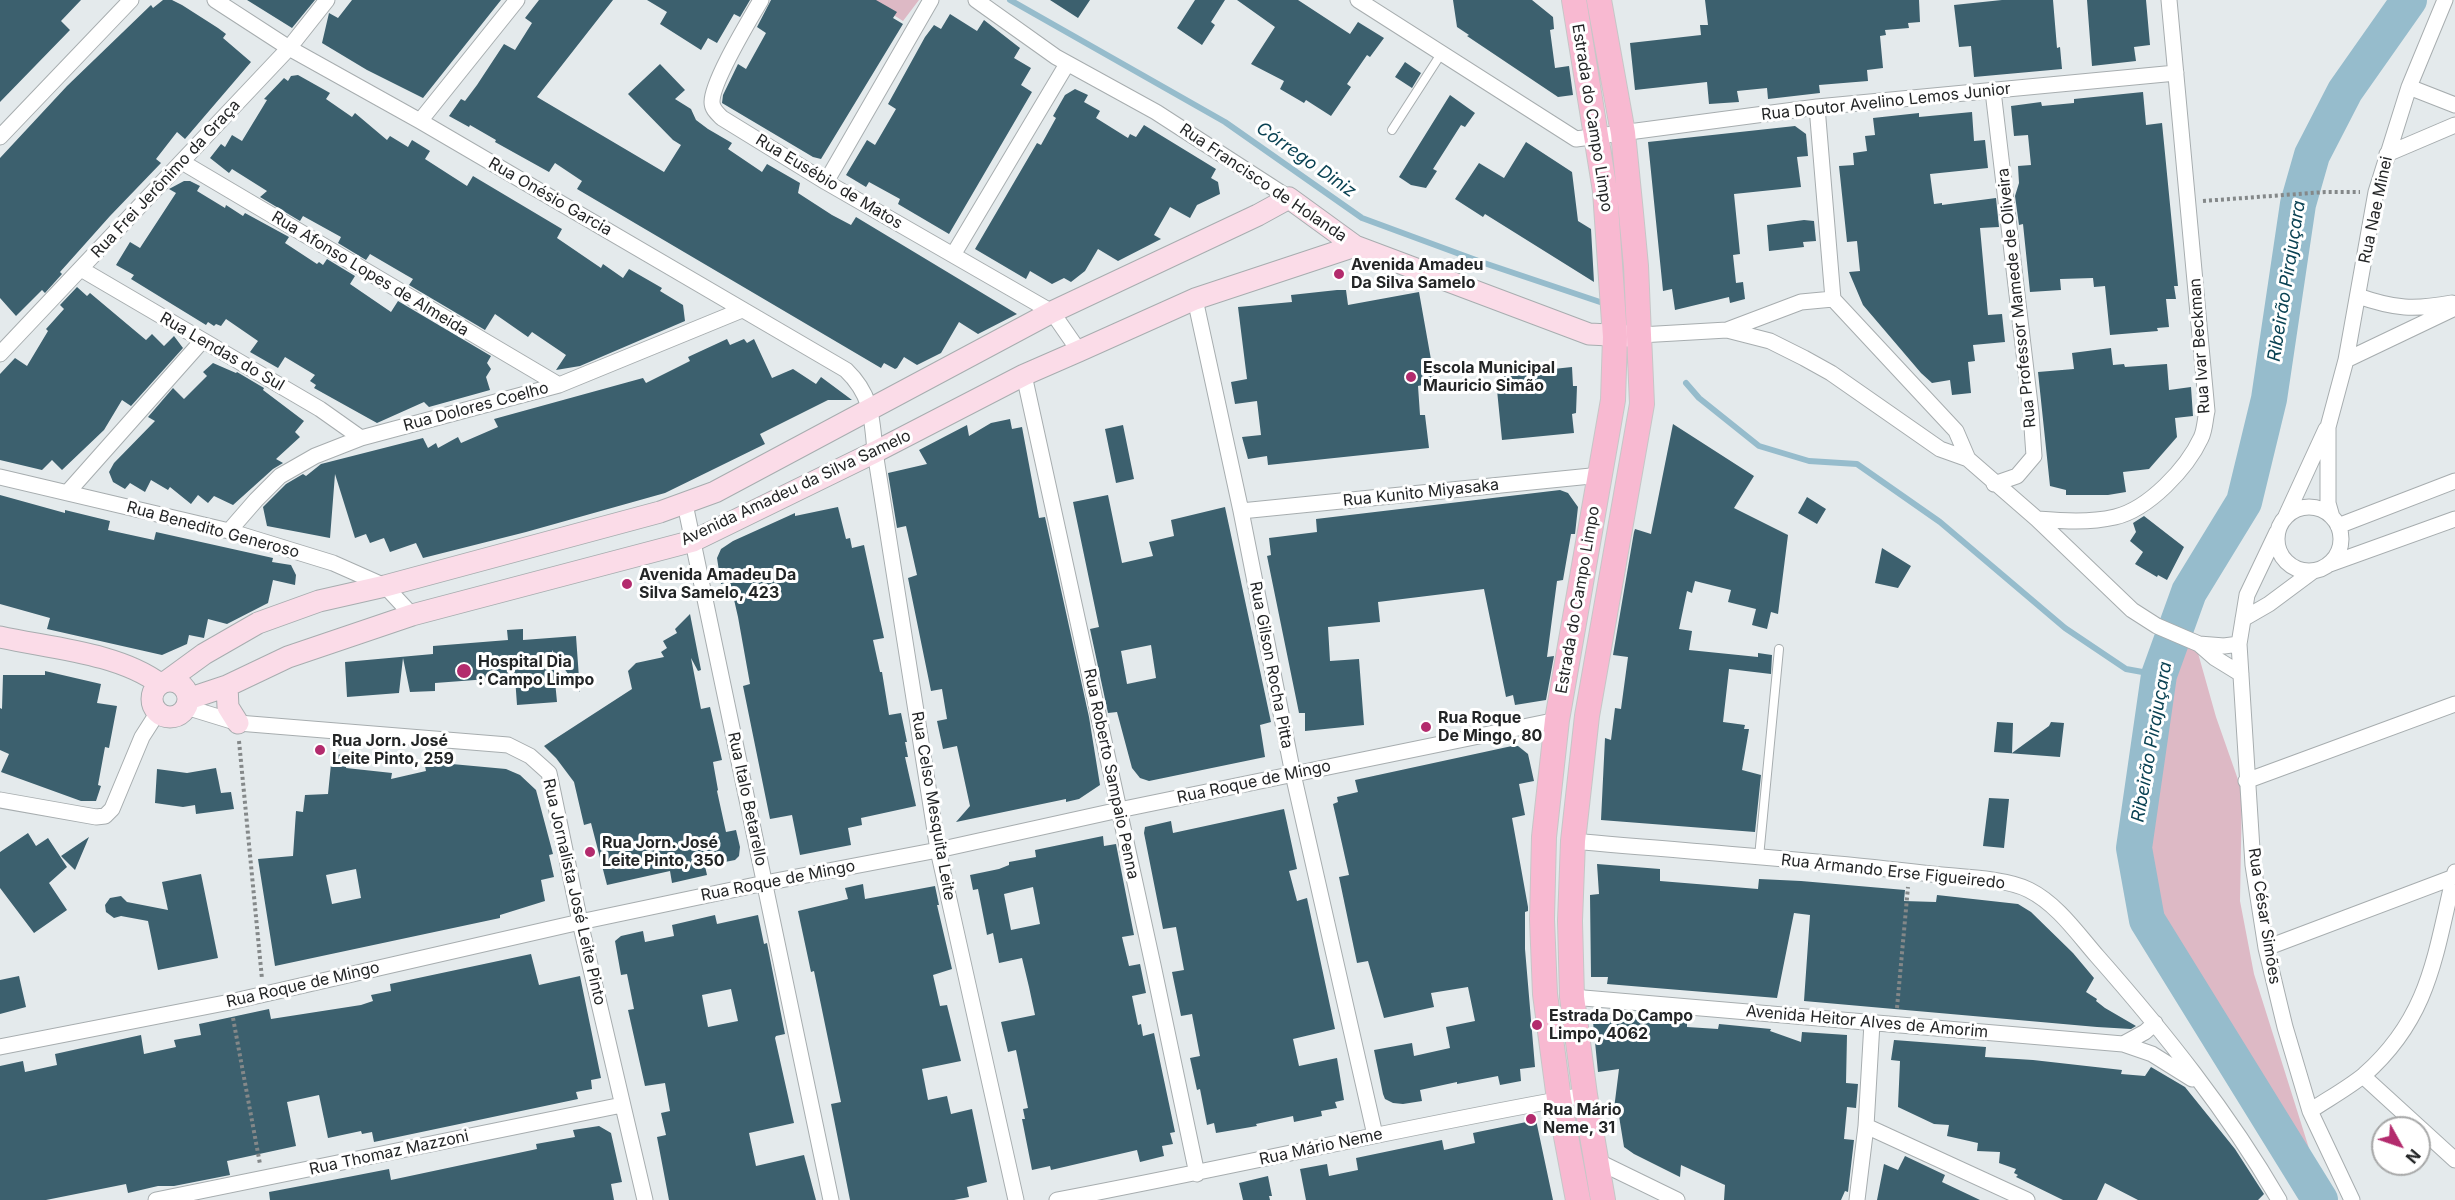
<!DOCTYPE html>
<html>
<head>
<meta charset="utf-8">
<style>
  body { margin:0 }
  #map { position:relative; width:2455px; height:1200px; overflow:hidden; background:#e4eaec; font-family:Inter,sans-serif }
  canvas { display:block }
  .north { position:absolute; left:2371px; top:1116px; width:60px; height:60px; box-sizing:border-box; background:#fff; border:2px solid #a7a8a8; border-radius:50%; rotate:130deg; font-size:16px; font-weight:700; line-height:24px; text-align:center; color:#232526 }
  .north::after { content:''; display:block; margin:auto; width:21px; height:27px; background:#b32b6d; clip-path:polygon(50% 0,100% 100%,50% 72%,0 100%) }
</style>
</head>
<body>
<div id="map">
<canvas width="2455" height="1200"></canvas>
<div class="north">N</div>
</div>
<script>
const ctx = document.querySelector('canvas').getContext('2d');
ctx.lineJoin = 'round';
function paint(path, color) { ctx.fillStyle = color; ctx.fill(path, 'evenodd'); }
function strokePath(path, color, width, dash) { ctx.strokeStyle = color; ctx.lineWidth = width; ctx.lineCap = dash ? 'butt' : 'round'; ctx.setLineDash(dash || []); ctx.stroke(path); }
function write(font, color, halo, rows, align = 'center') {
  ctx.font = font + ' Inter,sans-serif'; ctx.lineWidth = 6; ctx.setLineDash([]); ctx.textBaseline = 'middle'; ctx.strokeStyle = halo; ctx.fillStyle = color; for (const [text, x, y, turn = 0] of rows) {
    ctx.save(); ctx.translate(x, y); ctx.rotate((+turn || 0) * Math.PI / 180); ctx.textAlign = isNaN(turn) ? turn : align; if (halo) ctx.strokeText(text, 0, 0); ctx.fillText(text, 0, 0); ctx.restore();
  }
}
paint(new Path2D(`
  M870 0H919L903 21Z
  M2170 645 2196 646 2216 717 2242 791 2240 901 2254 974 2313 1161 2210 1021 2172 943 2157 908 2138 815 2164 697Z`), '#ddb9c5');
strokePath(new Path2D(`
  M1010 0 1225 122 1362 218 1484 263 1603 303
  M1686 383 1699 398 1759 446 1809 461 1857 464 1940 522 2065 628 2126 669 2159 675`), '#96bccc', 6);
strokePath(new Path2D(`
  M2320 1200 2147 920 2134 848 2159 675 2189 592 2244 502 2269 399 2298 204 2312 155 2345 91 2409 0`), '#96bccc', 36);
paint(new Path2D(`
  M0 0H81L61 21 70 30 0 102Z
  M163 0H172L182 5 218 28 226 34 223 38 251 62 185 139 177 132 156 159 161 163 110 216 60 272 62 274 45 293 42 290 16 316 0 298V158L67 86 151 5 153 8Z
  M247 0H315L292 28Z
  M352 0H501L423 98 367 70 322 43 329 13 338 18Z
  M539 0H613L537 97 664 172 681 145 673 140 628 94 660 64 685 90 675 99 691 109 696 120 708 129 732 143 728 149 762 172 767 164 800 183 798 193 832 215 851 225 856 217 1017 314 978 334 959 322 941 353 917 365 904 357 897 368 895 369 884 363 881 368 577 189 582 181 555 163 549 172 495 142 496 140 470 125 469 127 449 116 461 99 465 101 477 85 504 44 515 50 532 23 525 18Z
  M647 0H750L740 17 734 14 717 43 708 38 701 50 660 24 667 12Z
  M771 0H876L897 12 893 18 903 24 821 159 813 157 722 103 723 95 738 64 746 69 766 33 757 27Z
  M1050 0H1090L1078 18Z
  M1195 0H1225L1211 22 1215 25 1202 45 1177 28Z
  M1237 0H1298L1350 34 1358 22 1384 38 1370 57 1367 55 1347 84 1351 87 1331 116 1306 100 1304 103 1280 89 1284 81 1251 64 1275 27Z
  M1453 0H1532L1553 17 1554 29 1550 30 1555 68 1569 66 1573 95 1558 97 1467 36 1469 35 1457 27Z
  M1705 0H1919L1920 22 1908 23 1909 28 1885 30 1886 35 1880 36 1883 68 1867 70 1868 81 1819 85 1820 93 1768 99 1767 88 1737 91 1739 102 1709 104 1707 82 1635 90 1630 43 1701 35 1700 25H1708Z
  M2002 0H2053L2057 48 2060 47 2062 69 1974 77 1971 46 1959 47 1954 5Z
  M2087 0H2146L2150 45 2134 47 2136 61 2092 66Z
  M950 14 977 31 984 20 1020 48 1014 58 1031 68 1021 85 1032 92 949 234 898 204 900 199 869 182 866 187 846 175 867 140 875 145 896 109 888 104 925 37 934 25 941 29Z
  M1405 62 1421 73 1412 88 1395 77Z
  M298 75 330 93 326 99 352 117 355 113 387 140 390 136 408 147 412 140 430 151 425 159 467 186 473 176 562 229 557 238 601 268 603 264 623 278 629 269 662 288 660 291 683 305 685 321 580 366 556 370 566 355 532 332 528 337 495 314 485 330 409 285 413 279 406 275 370 254 366 260 338 243 341 237 303 216 300 221 260 197 267 191 232 169 229 173 210 158 221 144 225 147 232 135 242 141 267 100 264 99 284 78 288 81 291 76Z
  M1075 89 1088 95 1084 102 1100 111 1096 118 1128 138 1130 134 1136 137 1144 125 1216 169 1211 178 1218 182 1220 194 1197 205 1190 218 1170 207 1154 235 1161 239 1118 261 1098 249 1085 271 1071 282 1064 278 1052 284 1030 271 1026 279 975 249 1037 143 1041 145 1056 118 1053 116 1065 95Z
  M2143 92 2146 125 2162 123 2178 286H2174L2176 299H2166L2169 327 2157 328 2158 331 2110 335 2105 286 2094 287 2093 278 2060 279 2061 290 2030 292 2023 224 2019 225 2015 196 2019 183 2018 166 2031 165 2028 135 2014 136 2011 106 2041 102 2042 106 2074 103V99Z
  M1450 95 1475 113 1465 127 1461 125 1433 169 1437 171 1426 188 1411 185 1399 177Z
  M1972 112 1974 141 1985 140 1988 168 1930 174 1934 204 1942 203V205L1996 198 1999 227 1980 228 1988 315 2002 314 2005 342 1973 345 1975 361 1968 362 1971 393 1952 395 1950 380 1932 383 1921 373 1863 305 1849 272 1860 271 1857 241 1847 242 1839 166 1854 165 1853 153 1867 151 1865 136 1875 135 1873 118 1919 113V117Z
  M1795 126 1806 134 1808 156 1797 157 1801 187 1734 194 1740 254 1733 255 1736 283 1743 282 1745 299 1730 303 1729 297 1675 310 1672 289 1663 291 1648 142Z
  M1526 142 1572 172 1578 221 1591 229 1594 282 1485 214 1483 217 1455 199 1479 163 1504 178Z
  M184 181H190L200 186 197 191 225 208 226 205 243 216 245 213 289 237 285 243 317 264 319 262 323 265 327 259 355 276 350 284 391 312 398 301 491 356 487 363 491 369 486 377 490 390 429 407 424 402 377 423 314 388 316 385 310 381 315 375 285 357 278 368 250 352 258 341 226 319 221 326 216 324 214 326 208 322 206 325 131 279 134 275 116 265 130 242 140 248 176 193 169 189Z
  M1804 220 1814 221 1816 241 1803 242 1804 247 1769 251 1767 225Z
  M77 287 87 296 90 293 146 340 152 334 164 346 174 336 183 348 131 406 122 400 104 430 62 470 52 460 42 470 0 460V374L15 358 27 366 48 331 46 329 64 309 60 305Z
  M1337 290H1346L1348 305 1419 292 1435 382 1418 386 1420 415H1425L1429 448 1268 465 1267 456 1248 459 1242 437 1261 435 1257 401 1235 404 1231 382 1247 379 1238 307 1292 302 1291 295Z
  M727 339 730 345 744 339 747 343 754 339 772 378 793 369 816 384 821 377 852 400H828L760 434 765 444 665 493 526 532 423 558 416 543 390 552 384 538 370 543 366 534 355 538 335 474 330 538 267 526 263 507 286 484 303 474 306 476 321 464 423 438 428 448 436 443 438 448 458 437 461 443 498 427 494 419 643 378 646 383 690 361 688 357Z
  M2111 348 2113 365 2124 364 2125 367 2167 364 2169 390 2191 387 2193 416 2175 418 2177 437 2149 469 2123 472 2126 492 2108 495H2066V490L2050 486 2038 372 2074 369 2072 353Z
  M213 363 236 373 237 372 264 388 263 390 304 421 295 432 300 437 276 459 283 463 273 469 233 505 214 496 208 503 198 495 191 504 170 487 168 490 151 480 145 492 130 483 125 489 113 482 109 472 114 463 155 421 148 417 173 388 184 399 207 376 203 372Z
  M1543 365 1544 370 1572 367 1573 386H1577L1576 413 1572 414 1574 433 1502 440 1497 390 1505 389 1504 369Z
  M1010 419 1012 429 1022 427 1039 518 1045 517 1089 717 1100 785 1079 799 1066 802V799L956 822 970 806 957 746 943 749 937 721 947 719 942 689 931 691 908 578 917 575 906 526 897 528 888 473 927 464 919 450 967 425 969 436 991 423Z
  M1673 424 1754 476 1734 508 1788 535 1778 614 1771 612 1767 629 1752 625 1756 609 1728 602 1731 590 1695 581 1692 593 1687 591 1679 629 1692 631 1689 650 1758 657V653L1772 655 1771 674 1729 669 1723 722 1745 725 1744 729H1749L1742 770 1761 775 1755 832 1601 820 1605 738 1611 740 1615 708 1621 709 1628 657 1613 655 1634 532 1635 529 1651 534Z
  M1123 425 1134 479 1116 483 1105 429Z
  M1560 490 1568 493 1578 507 1575 534H1571L1563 580 1557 581 1547 657 1554 656 1546 700 1515 705 1513 695 1506 697 1484 589 1378 602 1380 622 1328 627 1330 661 1359 659 1364 725 1305 731V713H1299L1267 556 1271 555 1269 538 1317 532 1316 519Z
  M0 495 65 513V510L110 521 108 530 154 540 156 532 273 558 272 562 291 565 296 575 295 585 273 580 268 603 227 624 208 619 204 638 189 635 187 644 162 655 47 629 50 618 0 604Z
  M1108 495 1122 563 1153 556 1149 542 1174 536 1171 520 1225 507 1271 722 1260 725 1265 757 1149 781 1140 778 1132 768 1117 712 1108 713 1090 629 1099 627 1073 502ZM1151 645 1156 678 1127 684 1121 651Z
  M1807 497 1826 509 1817 524 1798 513Z
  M838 507 846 539 850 538 852 548 864 545 884 638 873 640 880 672H882L889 715 901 713 907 742H905L908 757H905L916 806 861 818 862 825 848 828 851 845 800 855 792 815 770 819 743 686 750 684 738 617 730 582 721 584 717 558 721 549 733 541 795 513V516Z
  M2144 516 2184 547 2167 580 2158 575 2157 577 2135 564 2143 552 2130 541 2136 532 2133 523Z
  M1882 548 1911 566 1898 588 1875 583Z
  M690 614 701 670 698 671 691 658 701 709 710 707 722 760 713 762 718 790 717 791 726 832 736 830 740 847 739 856 735 860 705 866 707 875 672 883 670 871 607 885 591 823 584 825 574 782 556 758 544 746 632 689 628 671 636 663 664 657 661 652 667 648 663 641 677 633 675 629Z
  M523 629V640L576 636 580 692 552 650 557 702 517 705 515 677 435 683V691L410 692 403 658 399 693 347 697 345 662 433 654V646L508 640 507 630Z
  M45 671 101 684 97 703 117 706 109 748 105 747 98 785 101 786 96 801H81L1 772 9 754 0 750V708L2 709 3 675H45Z
  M1997 722 2013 723 2012 753 2049 726 2051 722 2064 723 2060 757 1994 752Z
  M1512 746H1518L1528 754 1534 781 1519 784 1525 815 1512 818 1528 907V911L1525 912V949L1535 1067 1520 1069 1521 1081 1500 1085 1498 1076 1457 1084V1082L1420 1090 1422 1101 1403 1104 1393 1103 1385 1099 1383 1094 1374 1050 1412 1043 1414 1056 1450 1048 1446 1027 1475 1021 1468 987 1431 993 1434 1007 1384 1018 1368 961 1357 963 1339 877 1349 875 1333 804 1338 802 1337 797 1358 792 1355 780Z
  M332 754 347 755 346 768 392 773 391 779 426 771 425 766 441 763 506 769 520 775 536 790 553 854 549 855 554 877 541 880 545 901 500 915V918L275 966 258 859 293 856 296 811 303 812 305 795 328 794ZM356 869 361 898 332 904 326 875Z
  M216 768 221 793 231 792 234 809 196 814 195 805 183 807 155 803 157 769 187 773Z
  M1989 798 2009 799 2004 848 1983 846Z
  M1284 809 1297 869 1289 871 1297 901 1307 898 1335 1029 1293 1039 1299 1066 1337 1058 1344 1100 1335 1102 1337 1108 1321 1111 1322 1116 1294 1122 1293 1116 1256 1124 1257 1126 1216 1133 1214 1123 1207 1125 1200 1089 1197 1090 1190 1058 1200 1056 1192 1014 1181 1016 1172 972 1184 970 1176 927 1163 929 1144 833 1145 827 1171 821 1173 833Z
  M28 833 36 846 48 838 67 867 49 883 67 910 34 933 0 888V852Z
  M1103 836 1104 846 1116 844 1134 935 1122 937 1129 966 1140 964 1146 993 1132 996 1138 1025 1141 1024 1143 1036 1154 1033 1175 1132 1170 1133 1173 1144 1162 1146 1164 1156 1140 1162 1137 1150 1051 1170 1050 1166 1032 1170 1022 1119H1025L1023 1109 1028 1108 1016 1050 1008 1052 1001 1022 1035 1015 1029 987 1022 958 999 963 993 933 987 935 978 889 973 890 970 875 999 869 1009 865V862L1036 857 1035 850ZM1033 887 1040 924 1011 930 1004 894Z
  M89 837 75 870 61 856Z
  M1597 864 1660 869V881L1758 889 1759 879 1801 881 1905 890 1904 901 1936 902 1937 895 2018 904 2031 912 2073 953 2094 978 2086 992 2097 999 2096 1001 2105 1008 2136 1026 2131 1029 2097 1027 1804 1001 1810 915 1794 913 1777 998 1607 984 1608 977H1591L1590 895 1599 894Z
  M201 874 218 958 158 970 148 921 121 916 114 918 106 912 105 905 110 898 121 896 127 902 168 910 162 882Z
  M863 884 865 899 935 886 939 905H937L952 969 933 975 940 1006 947 1005 961 1061 922 1069 928 1100 947 1096 951 1114 972 1109 987 1182 967 1187 969 1197 954 1200H850L831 1104 841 1102 814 971 811 972 798 911 848 899 845 888Z
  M715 915 717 924 758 915 764 944 767 943 785 1034 776 1036 775 1038 794 1123 749 1133 756 1166 804 1155 816 1200H669L657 1137 666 1135 661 1113 670 1111 665 1083 645 1086 628 1010 634 1009 627 974 621 975 615 941 621 936 643 931 645 942 674 936 672 925ZM731 989 738 1021 708 1027 702 995Z
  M531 954 539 985 580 976 601 1078 591 1080 592 1089 576 1092 578 1099 374 1142 372 1132 362 1134 361 1131 328 1138 319 1095 287 1102 296 1146 227 1161 230 1175 174 1186H158L128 1193 126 1184 46 1200H0V1066L23 1061 25 1072 57 1065 55 1054 141 1035 144 1054 176 1047 174 1040 201 1035 199 1024 269 1009 271 1019 361 1005 373 1001 371 995 391 991 390 984Z
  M19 976 26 1007 0 1014V980Z
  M1601 1014 1687 1021V1027L1718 1029 1719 1024 1771 1029 1770 1031 1801 1042 1802 1032 1847 1035 1846 1083 1858 1084 1856 1108 1847 1107 1844 1139 1854 1140 1848 1192 1845 1191 1841 1200H1724L1725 1185 1681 1165 1680 1177 1634 1154 1624 1147 1618 1110 1614 1109 1619 1069 1598 1072 1593 1022Z
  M1894 1040 1986 1047 1985 1057 2033 1060 2122 1070 2121 1074 2145 1076 2151 1067 2185 1087 2235 1149 2264 1194 2258 1200H2138L2105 1183 2097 1200H2063L2016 1177 2018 1175 2014 1173 2016 1169 1999 1163 2000 1152 1977 1151 1978 1143 1947 1136 1949 1125 1934 1124 1898 1107 1900 1061 1891 1060Z
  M1536 1120 1553 1200H1306L1300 1169 1327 1164 1329 1176 1358 1170 1356 1158 1442 1140 1444 1150 1475 1143 1473 1133Z
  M599 1126 611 1133 622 1182 611 1184 614 1200H270L269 1192 348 1177 389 1169 391 1180 537 1149 536 1144 575 1137 573 1130Z
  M1905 1156 1945 1175 1942 1182 1980 1200H1877L1884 1164 1898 1170Z
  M1268 1176 1272 1196H1269L1270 1200H1243L1239 1183Z`), '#3c606e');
const lane = new Path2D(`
  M1392 130 1441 54
  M1759 857 1779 649`);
const street = new Path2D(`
  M215 0 289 48 420 121 846 370C872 395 872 418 875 452L938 850 1016 1200
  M761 0C749 21 712 81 712 102 712 109 717 113 722 118L826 182 1052 312 1079 351
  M976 0 1056 57 1156 112 1289 198
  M1358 0 1576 139 1817 107 2176 73
  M2409 87 2455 105
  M1993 91 2031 413 2034 456 2017 476 1994 484
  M1817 107 1833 299
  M420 121 517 0
  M0 137 131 0
  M2387 154 2455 125
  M182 162 559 385
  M826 182 931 0
  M953 255 1067 64
  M81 269 320 409 361 438
  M2358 296C2395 309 2414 310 2452 303
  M1195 299 1241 511 1293 774 1375 1135
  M1833 299 1956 431 1968 459
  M1727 330 1770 341 1804 358 1831 373 1940 449 1968 459 2037 519 2132 610 2157 626 2199 644 2215 658 2241 674
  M1640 335 1727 330 1801 302 1833 299
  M0 354 289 48 327 0
  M2346 360 2455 308
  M1024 375 1153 965 1197 1174
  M0 477 229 531 333 563 385 586 412 615
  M67 493 202 341
  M685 504 831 1200
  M2277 539a32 32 0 1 1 64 0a32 32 0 1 1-64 0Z
  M1241 511 1601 475
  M2286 516 2326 429
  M2332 517 2328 503V427L2346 360 2376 192 2409 87 2445 0
  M2037 519C2063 521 2089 523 2115 517 2149 509 2187 468 2201 438 2205 430 2205 419 2207 411L2169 0
  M2338 526 2455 481
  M229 531 256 500 280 476 315 456 361 438 559 385 742 310
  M2277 532 2247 595 2239 644 2253 865 2266 948 2285 1027 2310 1111 2352 1200
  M2330 564 2455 519
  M2243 619 2269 604 2312 572
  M2199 644 2224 646 2239 644
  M186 707 238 723 508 745 530 756 549 773 580 922 645 1200
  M2246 781 2455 704
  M0 800 96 817 105 816 112 809 142 737 158 712
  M1573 841C1692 852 1812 859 1931 874 1958 877 2006 878 2029 890 2057 904 2077 933 2097 956 2164 1032 2228 1112 2279 1200
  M2266 948 2454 877
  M1572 997 2123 1044 2145 1032 2155 1023
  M2123 1044 2152 1054 2192 1079
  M0 1047 230 1002 580 922 765 883 938 850 1119 810 1557 720
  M2363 1076 2455 1160
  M2310 1111C2328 1099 2348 1088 2364 1075 2431 1016 2435 953 2455 872
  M1866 1126 2027 1200
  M1597 1161 1677 1200
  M156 1200 622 1105
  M1057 1200C1233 1167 1408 1126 1585 1095
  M1857 1200 1866 1126 1872 1023`);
const secondary = new Path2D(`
  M0 637C50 648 119 653 160 684
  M167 681 204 654 258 623 319 601 385 586 660 512 715 492 1052 312 1258 215 1289 198 1355 246 1589 334 1630 336
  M152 699a18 18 0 1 1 36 0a18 18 0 1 1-36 0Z
  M227 686 228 707 238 723
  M188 699 227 686 288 657 412 615 693 541 875 452 1024 375 1079 351 1195 299 1355 246`);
const primary = new Path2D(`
  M1574 0 1605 191 1615 337 1613 400 1557 720 1544 837 1542 919 1545 994 1559 1099 1578 1200
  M1599 0 1623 133 1631 213 1636 266 1642 404 1587 716 1573 841 1570 921 1572 997 1585 1095 1603 1200`);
strokePath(lane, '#a7adaf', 10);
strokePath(street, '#a7adaf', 17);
strokePath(secondary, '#a7adaf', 23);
strokePath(primary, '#c6c6c7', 26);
strokePath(new Path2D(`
  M2203 201 2325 192H2360
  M239 741 262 979
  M1897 1008 1908 887
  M233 1018 260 1164`), '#848889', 4, [3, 3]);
strokePath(lane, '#fff', 8);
strokePath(street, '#fff', 15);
strokePath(secondary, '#fbdce8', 21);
strokePath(primary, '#f8b9d1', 24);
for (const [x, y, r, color] of [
  [1339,274,6,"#b32b6d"],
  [1411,377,6,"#b32b6d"],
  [627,584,6,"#b32b6d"],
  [464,671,8,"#b32b6d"],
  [1426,727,6,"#b32b6d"],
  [320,750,6,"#b32b6d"],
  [590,852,6,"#b32b6d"],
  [1537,1025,6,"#b32b6d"],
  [1531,1119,6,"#b32b6d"]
]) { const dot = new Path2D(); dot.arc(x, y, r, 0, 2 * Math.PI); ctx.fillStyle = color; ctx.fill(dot); strokePath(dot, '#fff', 2); }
write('16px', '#232526', '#fff', [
  ["Rua Doutor Avelino Lemos Junior",1886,102,-6],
  ["Estrada do Campo Limpo",1592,118,81],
  ["Rua Frei Jerônimo da Graça",166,179,-47],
  ["Rua Eusébio de Matos",829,182,31],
  ["Rua Francisco de Holanda",1263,183,34],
  ["Rua Onésio Garcia",550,197,30],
  ["Rua Nae Minei",2376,210,-78],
  ["Rua Afonso Lopes de Almeida",370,274,31],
  ["Rua Professor Mamede de Oliveira",2017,298,-96],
  ["Rua Ivar Beckman",2200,346,-94],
  ["Rua Lendas do Sul",222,352,30],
  ["Rua Dolores Coelho",476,407,-15],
  ["Avenida Amadeu da Silva Samelo",796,488,-25],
  ["Rua Kunito Miyasaka",1421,493,-6],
  ["Rua Benedito Generoso",213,530,15],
  ["Estrada do Campo Limpo",1578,600,-80],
  ["Rua Gilson Rocha Pitta",1271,665,79],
  ["Rua Roberto Sampaio Penna",1111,774,78],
  ["Rua Roque de Mingo",1254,782,-12],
  ["Rua Italo Betarello",747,799,78],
  ["Rua Celso Mesquita Leite",933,806,80],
  ["Rua Armando Erse Figueiredo",1893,872,6],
  ["Rua Roque de Mingo",778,881,-11],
  ["Rua Jornalista José Leite Pinto",574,892,77],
  ["Rua César Simões",2264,916,81],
  ["Rua Roque de Mingo",303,985,-13],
  ["Avenida Heitor Alves de Amorim",1867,1022,5],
  ["Rua Mário Neme",1321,1147,-12],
  ["Rua Thomaz Mazzoni",389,1153,-12]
]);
write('bold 16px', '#232526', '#fff', [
  ["Avenida Amadeu",1351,265],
  ["Da Silva Samelo",1351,283],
  ["Escola Municipal",1423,368],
  ["Mauricio Simão",1423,386],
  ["Avenida Amadeu Da",639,575],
  ["Silva Samelo, 423",639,593],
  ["Hospital Dia",478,662],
  [": Campo Limpo",478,680],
  ["Rua Roque",1438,718],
  ["De Mingo, 80",1438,736],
  ["Rua Jorn. José",332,741],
  ["Leite Pinto, 259",332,759],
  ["Rua Jorn. José",602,843],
  ["Leite Pinto, 350",602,861],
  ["Estrada Do Campo",1549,1016],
  ["Limpo, 4062",1549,1034],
  ["Rua Mário",1543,1110],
  ["Neme, 31",1543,1128]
], 'left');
write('italic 18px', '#0a4253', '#fff', [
  ["Córrego Diniz",1306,160,35],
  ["Ribeirão Pirajuçara",2287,281,-81],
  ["Ribeirão Pirajuçara",2152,742,-80]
]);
</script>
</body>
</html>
